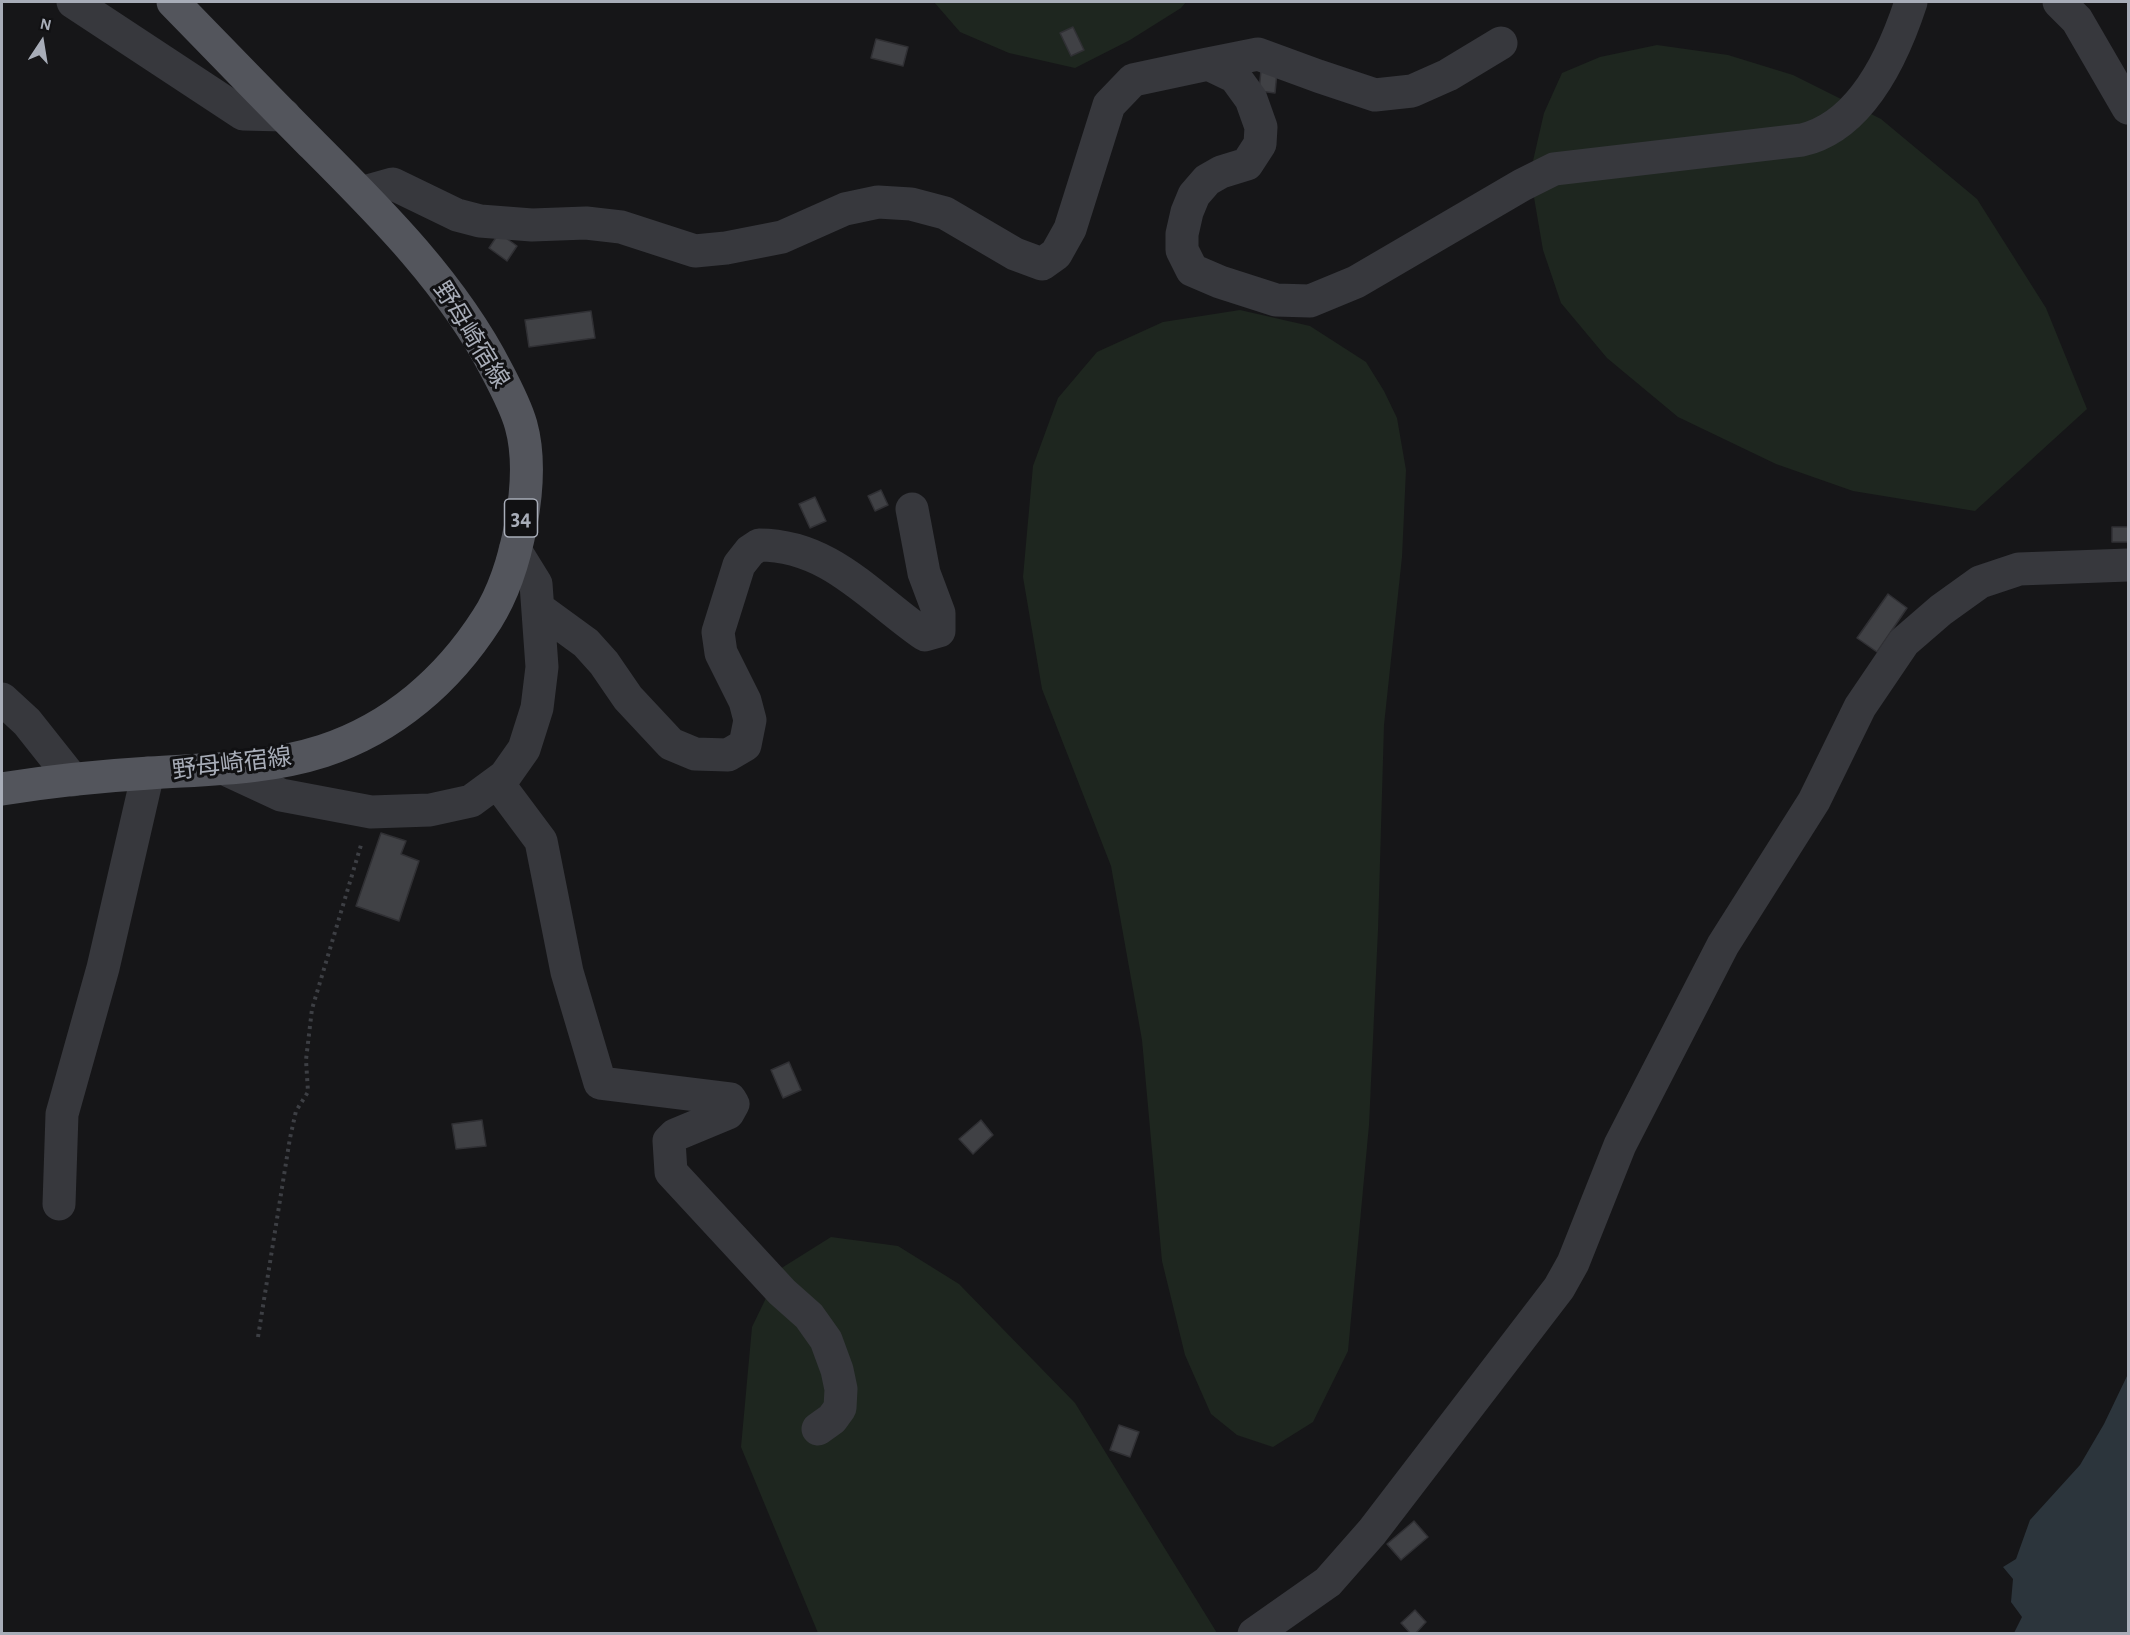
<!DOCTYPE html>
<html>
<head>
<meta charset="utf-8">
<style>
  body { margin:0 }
  #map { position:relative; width:2130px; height:1635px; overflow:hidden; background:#161618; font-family:"Alegreya Sans",sans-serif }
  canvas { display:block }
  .frame { position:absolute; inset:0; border:3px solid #a8adb8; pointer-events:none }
  .north { position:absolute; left:12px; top:12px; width:60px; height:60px; -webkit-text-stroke:4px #111113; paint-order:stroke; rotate:12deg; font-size:16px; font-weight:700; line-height:24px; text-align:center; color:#a8adb8 }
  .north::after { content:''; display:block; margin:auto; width:21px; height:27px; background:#a8adb8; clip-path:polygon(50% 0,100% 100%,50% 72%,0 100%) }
</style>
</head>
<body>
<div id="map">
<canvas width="2130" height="1635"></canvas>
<div class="frame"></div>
<div class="north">N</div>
</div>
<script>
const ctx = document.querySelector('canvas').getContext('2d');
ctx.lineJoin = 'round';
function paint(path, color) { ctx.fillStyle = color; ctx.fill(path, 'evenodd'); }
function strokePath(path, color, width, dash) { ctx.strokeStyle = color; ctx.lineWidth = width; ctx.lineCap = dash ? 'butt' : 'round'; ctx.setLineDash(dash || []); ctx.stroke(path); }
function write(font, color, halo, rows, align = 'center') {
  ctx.font = font + ' "Alegreya Sans","Noto Sans JP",sans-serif'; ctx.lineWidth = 6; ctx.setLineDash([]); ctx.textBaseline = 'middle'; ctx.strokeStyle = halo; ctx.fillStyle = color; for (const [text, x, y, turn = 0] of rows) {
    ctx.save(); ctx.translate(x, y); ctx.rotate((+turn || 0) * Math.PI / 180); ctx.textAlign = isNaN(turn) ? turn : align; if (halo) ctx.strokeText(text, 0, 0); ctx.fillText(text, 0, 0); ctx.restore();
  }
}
paint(new Path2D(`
  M934 2H1186L1181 8 1130 40 1075 68 1009 53 960 32Z
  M1657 45 1728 55 1793 75 1881 119 1977 199 2046 308 2087 409 1975 511 1853 491 1776 464 1678 417 1607 358 1561 303 1543 250 1530 174 1544 113 1562 73 1600 57Z
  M1240 310 1310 326 1366 362 1384 391 1397 418 1406 470 1402 557 1384 725 1378 930 1369 1125 1348 1351 1313 1422 1273 1447 1237 1435 1211 1414 1185 1355 1162 1261 1142 1040 1111 866 1042 689 1023 577 1033 466 1058 398 1097 352 1163 322Z
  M831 1237 898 1246 959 1284 1075 1403 1217 1633H818L741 1447 752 1327 780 1269Z`), '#1e261f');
paint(new Path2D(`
  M2128 1374V1633H2014L2022 1617 2011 1602 2013 1579 2003 1567 2016 1559 2030 1520 2080 1465 2104 1424Z`), '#2c353c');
const building = new Path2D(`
  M1073 27 1084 50 1071 56 1060 33Z
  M876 39 908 47 903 66 871 58Z
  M1261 70 1277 72 1275 93 1259 91Z
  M499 233 517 246 507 261 489 248Z
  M591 311 595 338 529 347 525 320Z
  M881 490 888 505 875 511 868 496Z
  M815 497 826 521 810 528 799 504Z
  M2112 527H2128V542H2112Z
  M1888 594 1907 608 1877 652 1857 638Z
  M381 833 406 841 401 854 419 861 399 921 356 906Z
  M789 1062 801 1090 783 1098 771 1070Z
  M482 1120 486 1146 456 1149 452 1124Z
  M981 1120 993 1135 973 1154 959 1139Z
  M1119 1425 1139 1432 1130 1457 1110 1450Z
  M1414 1521 1428 1537 1401 1560 1387 1544Z
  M1415 1610 1426 1622 1415 1634H1411L1401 1623Z`);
paint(building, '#404145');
strokePath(building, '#303034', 1.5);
strokePath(new Path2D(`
  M258 1337 290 1138 296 1111 308 1092 306 1060 312 1009 361 845`), '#3d3f44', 4, [3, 4.5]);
strokePath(new Path2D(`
  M73 2 243 114 284 115
  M2059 2 2077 20 2128 108
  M1208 64 1258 54 1318 76 1375 95 1412 91 1448 75 1501 43
  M361 193 393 184 457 215 480 221 532 225 586 223 621 227 695 251 726 248 782 237 845 209 878 202 911 204 945 213 1015 254 1042 264 1056 254 1070 229 1109 105 1133 80 1208 64 1235 77 1251 99 1261 127 1260 144 1247 164 1221 172 1207 180 1194 195 1187 212 1182 234V250L1192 270 1220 282 1276 300 1310 301 1356 282 1522 185 1554 169 1802 140C1862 126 1894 54 1911 2
  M538 608 586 643 604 663 628 698 671 744 695 754 728 755 745 745 750 720 745 701 721 653 718 632 739 565 750 551 759 545C830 545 871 598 925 635L939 631V613L924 573 912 509
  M2 699 27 722 73 780
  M225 769 281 795 371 812 430 810 471 801 505 776 524 749 537 708 542 667 536 584 515 550
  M497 782 541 841 567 972 600 1083 730 1099 733 1104 728 1113 675 1135 669 1141 671 1172 782 1292 809 1316 826 1340 837 1370 841 1389 840 1408 832 1419 818 1429
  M59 1204 62 1114 103 968 148 773
  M1254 1634 1328 1582 1372 1532 1559 1288 1573 1263 1620 1145 1723 945 1814 801 1860 707 1904 642 1941 610 1980 582 2019 569 2128 565`), '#37383d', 33);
strokePath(new Path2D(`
  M2 789C51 781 100 776 150 773 209 769 267 769 323 751 393 728 448 680 487 619 517 572 536 479 521 425 516 407 506 388 497 371 452 283 379 211 309 141 263 95 218 48 173 2`), '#53555c', 33);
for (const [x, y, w] of [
  [521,518,33]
]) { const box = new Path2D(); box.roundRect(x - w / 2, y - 19, w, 38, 4.5); ctx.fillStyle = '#111113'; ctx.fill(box); strokePath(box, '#a8adb8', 1.5); }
write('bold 22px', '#a8adb8', null, [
  ["34",521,518]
]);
write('24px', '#a8adb8', '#111113', [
  ["野母崎宿線",471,335,58],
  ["野母崎宿線",232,764,-7]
]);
</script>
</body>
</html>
